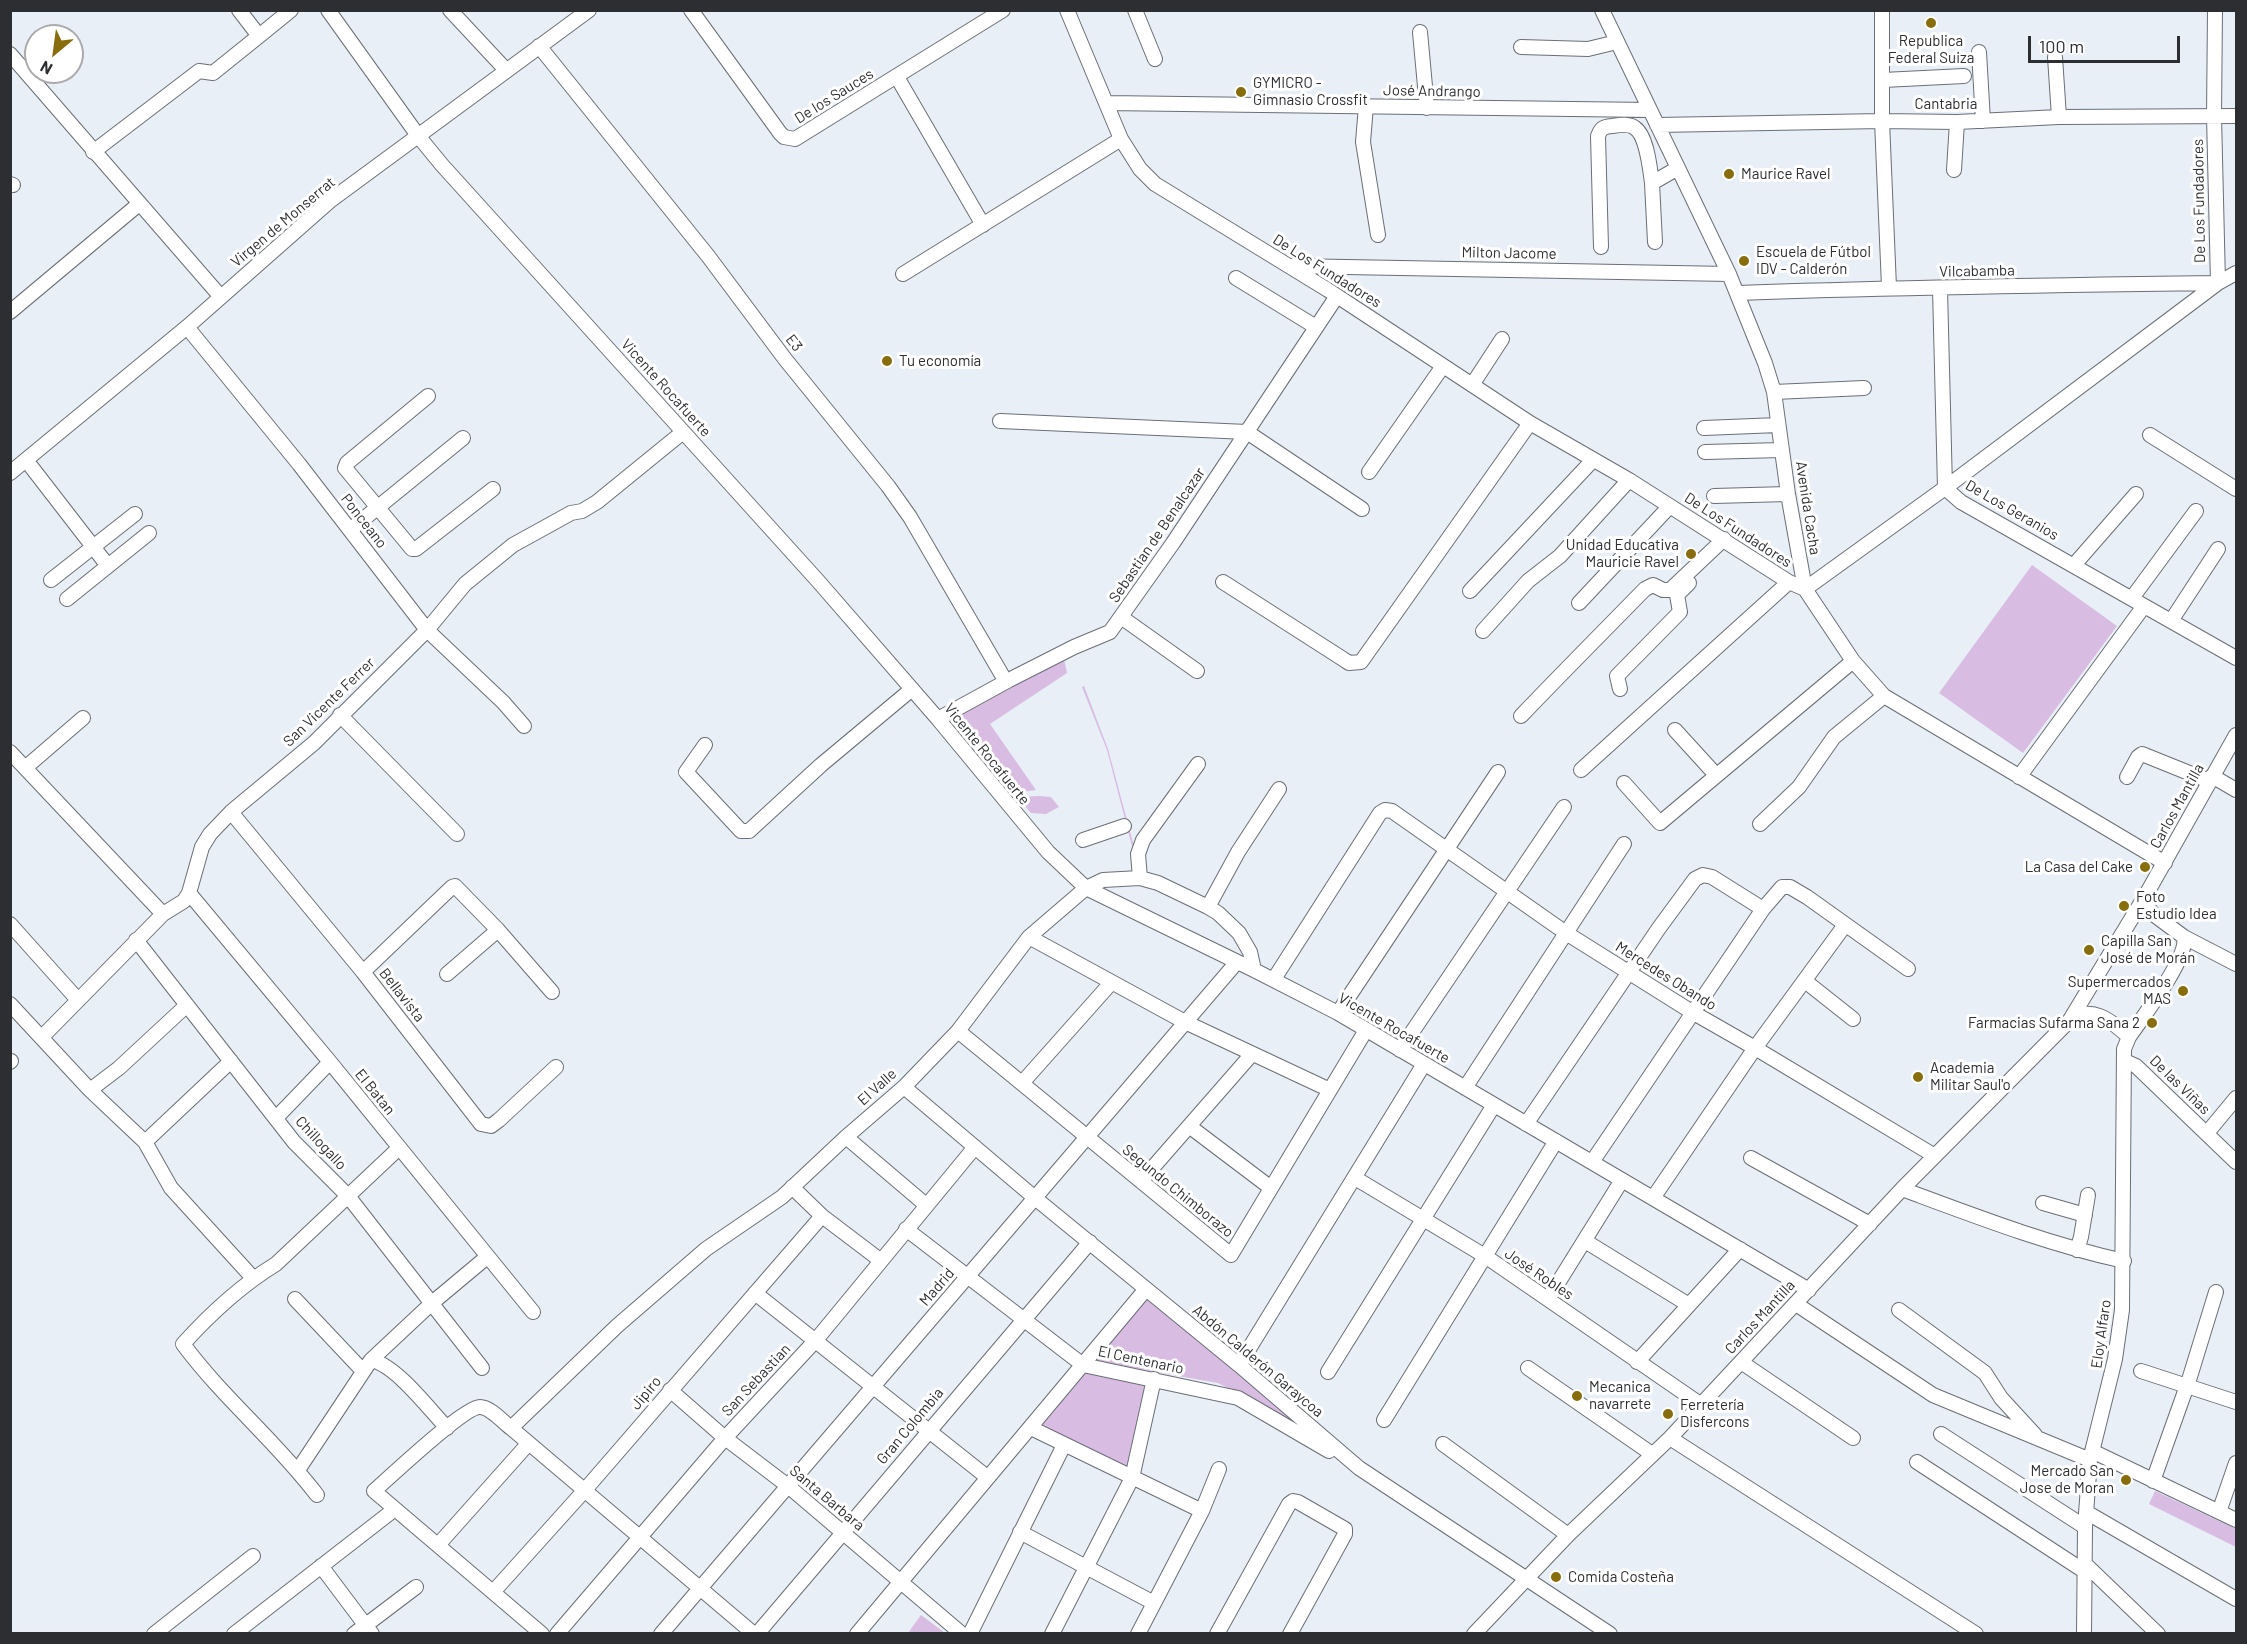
<!DOCTYPE html>
<html>
<head>
<meta charset="utf-8">
<style>
  body { margin:0 }
  #map { position:relative; width:2247px; height:1644px; overflow:hidden; background:#e9eff6; font-family:Barlow,sans-serif }
  canvas { display:block }
  .frame { position:absolute; inset:0; border:12px solid #2c2e31; pointer-events:none }
  .north { position:absolute; left:24px; top:24px; width:60px; height:60px; box-sizing:border-box; background:#fff; border:2px solid #ababad; border-radius:50%; rotate:209deg; font-size:16px; font-weight:700; line-height:24px; text-align:center; color:#2c2e31 }
  .north::after { content:''; display:block; margin:auto; width:21px; height:27px; background:#886d0d; clip-path:polygon(50% 0,100% 100%,50% 72%,0 100%) }
  .scale { position:absolute; left:2028px; top:36px; width:152px; height:27px; box-sizing:border-box; border:3px solid #2c2e31; border-top:0; padding-left:8px; font-size:18px; line-height:21px; white-space:nowrap; color:#2c2e31; -webkit-text-stroke:4px #fff; paint-order:stroke }
</style>
</head>
<body>
<div id="map">
<canvas width="2247" height="1644"></canvas>
<div class="frame"></div>
<div class="north">N</div>
<div class="scale">100 m</div>
</div>
<script>
const ctx = document.querySelector('canvas').getContext('2d');
ctx.lineJoin = 'round';
function paint(path, color) { ctx.fillStyle = color; ctx.fill(path, 'evenodd'); }
function strokePath(path, color, width, dash) { ctx.strokeStyle = color; ctx.lineWidth = width; ctx.lineCap = dash ? 'butt' : 'round'; ctx.setLineDash(dash || []); ctx.stroke(path); }
function write(font, color, halo, rows, align = 'center') {
  ctx.font = font + ' Barlow,sans-serif'; ctx.lineWidth = 6; ctx.setLineDash([]); ctx.textBaseline = 'middle'; ctx.strokeStyle = halo; ctx.fillStyle = color; for (const [text, x, y, turn = 0] of rows) {
    ctx.save(); ctx.translate(x, y); ctx.rotate((+turn || 0) * Math.PI / 180); ctx.textAlign = isNaN(turn) ? turn : align; if (halo) ctx.strokeText(text, 0, 0); ctx.fillText(text, 0, 0); ctx.restore();
  }
}
paint(new Path2D(`
  M2032 565 2117 626 2023 753 1939 693Z
  M1063 654 1067 673 990 724 1036 790 1015 793 952 715Z
  M1084 686 1108 749 1136 854H1134L1107 750 1082 687Z
  M1039 796 1051 797 1059 807 1046 814 1031 813 1017 797Z
  M1147 1297 1238 1370 1297 1424 1218 1383 1093 1361Z
  M1086 1371 1149 1383 1130 1472 1039 1426Z
  M2155 1491 2236 1529V1547L2149 1504Z
  M921 1615 945 1633H908Z`), '#d9bce2');
const minor = new Path2D(`
  M328 10 419 137 442 165 818 581 938 719 1048 852 1086 888 1254 970 1338 1013 1809 1290
  M450 10 506 70
  M691 10 780 133 784 137 795 139 1003 10
  M1067 10 1121 139 1140 169 1155 184 1328 290 1530 423 1629 480 1789 582 1805 589 1945 488 2218 283 2236 273
  M1135 10 1155 59
  M1602 10 1729 274 1765 363 1774 392 1788 494 1805 589 1853 661 1884 696 2165 863
  M1882 10V121L1889 287
  M2215 10 2214 116 2218 283
  M1420 32 1427 108
  M259 36 291 10
  M539 46 708 256 785 359 888 486 910 517 1002 675
  M1521 47 1588 49 1617 42
  M1979 52 1983 121
  M10 54 221 297
  M2055 57 2059 117
  M897 77 983 225
  M1883 80 1964 76
  M1106 103 1650 110
  M1366 106 1363 142 1378 235
  M1657 125 1882 121 1957 122 2059 117 2236 116
  M93 152 199 71 213 73 259 36 239 10
  M1954 170 1957 122
  M1652 183 1655 242
  M10 184 13 185
  M1601 247 1598 136C1601 128 1603 127 1612 126 1619 125 1629 123 1635 128 1647 136 1650 169 1652 183L1678 168
  M1291 266 1729 274
  M903 274 1121 139
  M1236 278 1316 327
  M1940 289 1945 488 1961 502 2236 658
  M1738 293C1898 287 2058 285 2218 283
  M10 312 139 204
  M187 327 299 464 427 630 503 702 524 726
  M1472 385 1502 339
  M1774 392 1864 388
  M428 396 347 463 345 468 412 549H416L493 489
  M1000 421 1247 432 1362 509
  M1704 428 1778 425
  M2150 435 2236 489
  M1705 452 1782 450
  M26 460 108 566 149 533
  M1369 472 1443 366
  M10 473 187 327 331 200 589 10
  M1714 496 1788 494
  M350 530 463 438
  M2074 565 2136 494
  M51 580 135 514
  M1223 582 1343 659 1349 663 1361 662 1530 423
  M1470 591 1593 460
  M2132 598 2196 511
  M67 599 108 566
  M1579 603 1670 506
  M1121 617 1197 671
  M2171 621 2218 549
  M1483 631 1528 581 1560 556 1629 480
  M1620 689 1617 676 1680 612 1677 595 1689 583
  M340 715 457 834
  M1521 716C1562 673 1604 631 1645 589L1653 585 1663 590H1670L1724 539
  M938 719 1009 680 1074 647 1110 632 1173 543 1337 296
  M1675 730 1716 775
  M705 745 686 772 741 831H749L821 765 912 689
  M10 752 163 914
  M25 768 83 718
  M1581 770 1789 582
  M2212 776 2236 790
  M2019 777 2144 606
  M2127 777 2138 757 2142 754 2209 781
  M1624 783 1660 823 1853 661
  M231 812 363 972 481 1124 491 1126 499 1120 556 1067
  M1760 824 1799 787 1834 737 1884 696
  M1083 840 1124 826
  M1140 878 1138 854 1143 840 1198 764
  M189 893 330 1062 533 1312
  M2147 893 2148 907 2153 914 2184 937 2236 964
  M1208 907 1238 852 1279 789
  M10 924 78 1000
  M1029 937 1185 1022 1330 1090
  M136 940 294 1142 348 1196 482 1368
  M363 972 452 887 455 886 498 930 552 992
  M447 974 498 930
  M1274 979 1380 813 1385 810 1392 811 1566 933 1692 1012 1755 1048 1935 1156
  M1805 981 1853 1019
  M10 1004 90 1090 145 1142 171 1188 253 1278
  M1338 1013 1498 772
  M2070 1020 2147 893 2236 735
  M958 1031 1231 1255 1366 1030
  M42 1037 163 914 184 901 189 893 202 847 210 834 231 812 314 743 427 630 465 584 513 545 571 513 582 511 597 502 683 432
  M1400 1050 1564 807
  M2125 1061 2136 1066 2236 1162
  M10 1062 11 1061
  M1022 1083 1111 983
  M904 1087 1035 1198 1239 1365 1359 1468 1610 1634
  M1465 1088 1624 844
  M90 1090 119 1068 187 1005
  M276 1118 330 1062
  M1526 1124 1659 928 1695 879 1703 875 1712 877 1763 909
  M1189 1126 1271 1188
  M2207 1133 2236 1098
  M846 1137 926 1205
  M145 1142 231 1061
  M1751 1158 1870 1224
  M1592 1162 1763 909 1782 887H1790L1807 897 1908 969
  M1355 1178 1485 1256 1700 1404
  M1141 1181 1252 1054
  M792 1187 822 1216 880 1260
  M1902 1189C1975 1216 2047 1244 2124 1261
  M1653 1198 1755 1048 1845 925
  M2043 1203 2085 1215
  M906 1229 1083 1365 1238 1398 1329 1451
  M1585 1241 1689 1305
  M2077 1250 2081 1237 2088 1195
  M755 1293 987 1477
  M295 1299 362 1370
  M1548 1299 1622 1180
  M1796 1304 1933 1395 2090 1460
  M1899 1310 1985 1373 2001 1398 2035 1435
  M371 1360C396 1365 429 1409 447 1428
  M1637 1362 1740 1249
  M1741 1362 1853 1438
  M1239 1365 1424 1064
  M1528 1368 1652 1454
  M2141 1371 2236 1402
  M1328 1372 1494 1105
  M670 1390 725 1438 788 1486 962 1634
  M1384 1420 1556 1141
  M511 1428 617 1326 706 1249 782 1197 846 1137 904 1087 958 1031 1029 937 1086 888 1103 880 1140 878 1158 883 1208 907 1218 913 1239 933 1250 952 1254 970
  M1031 1428 1202 1511
  M1941 1434 2085 1527
  M1670 1438 1976 1634
  M1443 1444 1568 1535
  M2092 1451 2236 1520
  M1917 1462 2084 1571
  M298 1470 371 1360 432 1303 487 1257
  M2153 1481 2189 1380 2216 1292
  M317 1495C276 1441 223 1398 183 1344 211 1313 240 1286 276 1264L399 1148
  M2086 1512 2236 1599
  M2219 1512 2236 1463
  M1020 1532 1154 1603
  M438 1545 528 1444
  M2084 1563 2158 1634
  M321 1566 372 1634
  M494 1591 584 1491 822 1216
  M154 1634 253 1556
  M234 1634 395 1509
  M354 1634 416 1587
  M542 1634 374 1491C391 1476 464 1407 480 1407 490 1407 503 1422 511 1428L754 1634
  M557 1634 725 1438 816 1340 975 1147
  M661 1634 1237 962
  M757 1634 1090 1242
  M857 1634 1146 1289
  M970 1634 1064 1445
  M1052 1634 1132 1478 1154 1379
  M1138 1634 1202 1511 1219 1469
  M1217 1634 1289 1504 1293 1501 1298 1502 1345 1529V1534L1290 1634
  M1474 1634 1568 1535 1670 1438 1902 1189 2068 1022C2090 1003 2112 1021 2129 1037
  M2084 1634 2085 1527 2090 1460 2115 1359 2122 1310 2124 1049 2129 1037C2142 1018 2189 957 2184 937`);
strokePath(minor, '#6a6f76', 16);
strokePath(minor, '#fff', 14);
for (const [x, y, r, color] of [
  [1931,23,6,"#886d0d"],
  [1241,92,6,"#886d0d"],
  [1729,174,6,"#886d0d"],
  [1744,261,6,"#886d0d"],
  [887,361,6,"#886d0d"],
  [1691,554,6,"#886d0d"],
  [2145,867,6,"#886d0d"],
  [2124,906,6,"#886d0d"],
  [2089,950,6,"#886d0d"],
  [2183,991,6,"#886d0d"],
  [2152,1023,6,"#886d0d"],
  [1918,1077,6,"#886d0d"],
  [1577,1396,6,"#886d0d"],
  [1668,1414,6,"#886d0d"],
  [2126,1480,6,"#886d0d"],
  [1556,1577,6,"#886d0d"]
]) { const dot = new Path2D(); dot.arc(x, y, r, 0, 2 * Math.PI); ctx.fillStyle = color; ctx.fill(dot); strokePath(dot, '#fff', 2); }
write('15px', '#2c2e31', '#fff', [
  ["Republica",1931,41,"center"],
  ["Federal Suiza",1931,58,"center"],
  ["GYMICRO -",1253,83],
  ["Gimnasio Crossfit",1253,100],
  ["Maurice Ravel",1741,174],
  ["Escuela de Fútbol",1756,252],
  ["IDV - Calderón",1756,269],
  ["Tu economía",899,361],
  ["Unidad Educativa",1679,545,"right"],
  ["Mauricie Ravel",1679,562,"right"],
  ["La Casa del Cake",2133,867,"right"],
  ["Foto",2136,897],
  ["Estudio Idea",2136,914],
  ["Capilla San",2101,941],
  ["José de Morán",2101,958],
  ["Supermercados",2171,982,"right"],
  ["MAS",2171,999,"right"],
  ["Farmacias Sufarma Sana 2",2140,1023,"right"],
  ["Academia",1930,1068],
  ["Militar Saul'o",1930,1085],
  ["Mecanica",1589,1387],
  ["navarrete",1589,1404],
  ["Ferretería",1680,1405],
  ["Disfercons",1680,1422],
  ["Mercado San",2114,1471,"right"],
  ["Jose de Moran",2114,1488,"right"],
  ["Comida Costeña",1568,1577]
], 'left');
write('15px', '#2c2e31', '#fff', [
  ["José Andrango",1432,91,1],
  ["De los Sauces",834,96,-32],
  ["Cantabria",1946,104],
  ["De Los Fundadores",2199,201,-91],
  ["Virgen de Monserrat",283,222,-40],
  ["Milton Jacome",1509,253,1],
  ["De Los Fundadores",1327,271,32],
  ["Vilcabamba",1977,271,-1],
  ["E3",794,343,52],
  ["Vicente Rocafuerte",666,388,48],
  ["Avenida Cacha",1808,508,81],
  ["De Los Geranios",2012,510,30],
  ["Ponceano",364,521,52],
  ["De Los Fundadores",1738,530,33],
  ["Sebastian de Benalcazar",1157,535,-56],
  ["San Vicente Ferrer",329,702,-44],
  ["Vicente Rocafuerte",987,754,51],
  ["Carlos Mantilla",2177,806,-61],
  ["Mercedes Obando",1666,976,32],
  ["Bellavista",402,995,52],
  ["Vicente Rocafuerte",1394,1028,30],
  ["De las Viñas",2180,1085,44],
  ["El Valle",877,1087,-42],
  ["El Batan",375,1092,51],
  ["Chillogallo",321,1143,47],
  ["Segundo Chimborazo",1178,1191,39],
  ["José Robles",1539,1274,34],
  ["Madrid",937,1287,-49],
  ["Carlos Mantilla",1760,1317,-47],
  ["Eloy Alfaro",2101,1334,-82],
  ["El Centenario",1141,1360,12],
  ["Abdón Calderón Garaycoa",1258,1361,40],
  ["San Sebastian",756,1380,-47],
  ["Jipiro",646,1393,-50],
  ["Gran Colombia",910,1426,-50],
  ["Santa Barbara",827,1498,40]
]);
</script>
</body>
</html>
